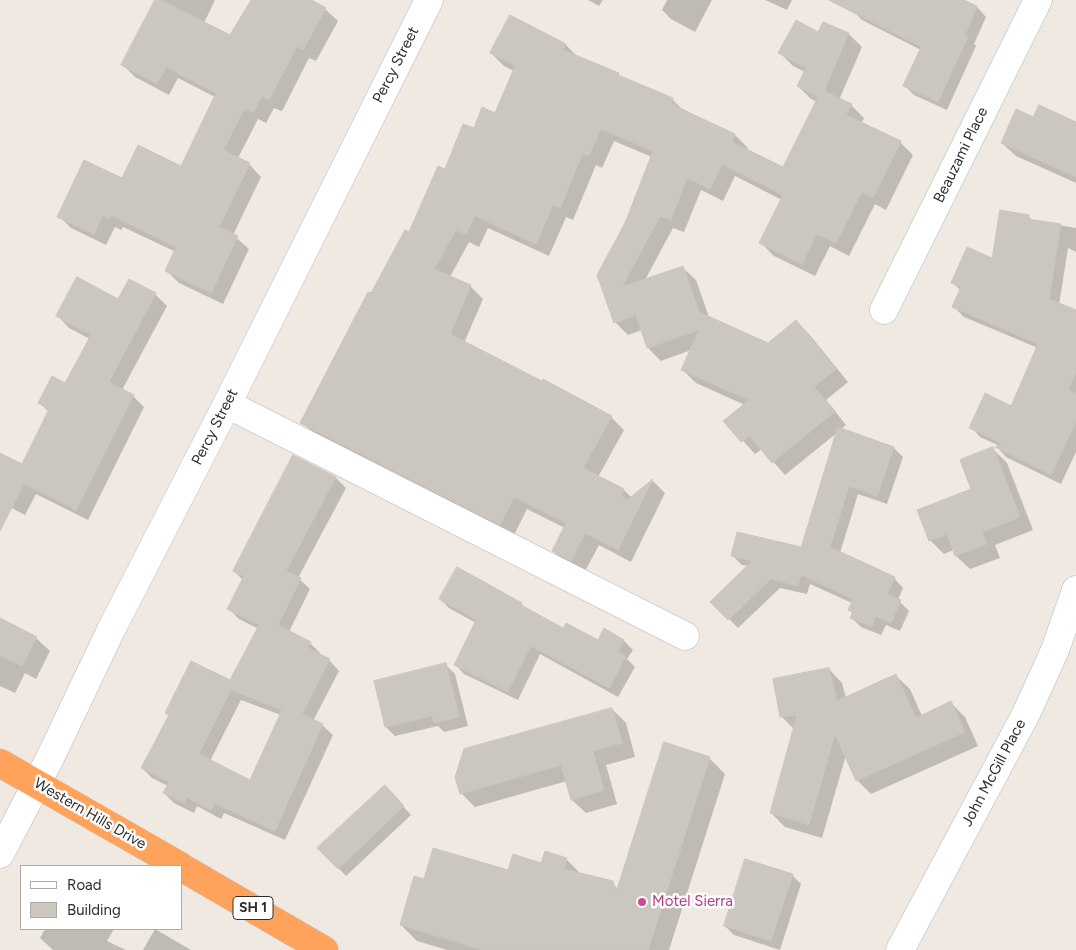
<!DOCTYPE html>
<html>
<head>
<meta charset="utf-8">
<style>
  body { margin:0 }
  #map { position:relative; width:1076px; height:950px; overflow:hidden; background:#efe9e1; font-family:Figtree,sans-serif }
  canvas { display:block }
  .legend { position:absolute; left:20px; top:865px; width:162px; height:65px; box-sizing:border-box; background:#fff; border:1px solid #ababab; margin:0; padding:6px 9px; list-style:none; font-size:15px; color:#2e2e2e }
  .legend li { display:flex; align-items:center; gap:10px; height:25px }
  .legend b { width:25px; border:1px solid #ababab }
</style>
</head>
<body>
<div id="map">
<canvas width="1076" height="950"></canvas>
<ul class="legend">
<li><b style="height:6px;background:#fff"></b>Road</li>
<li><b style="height:14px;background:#cbc7bf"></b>Building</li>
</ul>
</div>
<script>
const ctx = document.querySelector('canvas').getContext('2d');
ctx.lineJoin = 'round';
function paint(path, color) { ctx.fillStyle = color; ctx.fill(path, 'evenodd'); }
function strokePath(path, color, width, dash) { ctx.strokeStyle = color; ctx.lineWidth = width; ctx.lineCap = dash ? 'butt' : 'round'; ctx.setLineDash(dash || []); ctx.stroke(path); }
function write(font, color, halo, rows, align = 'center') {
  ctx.font = font + ' Figtree,sans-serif'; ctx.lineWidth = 5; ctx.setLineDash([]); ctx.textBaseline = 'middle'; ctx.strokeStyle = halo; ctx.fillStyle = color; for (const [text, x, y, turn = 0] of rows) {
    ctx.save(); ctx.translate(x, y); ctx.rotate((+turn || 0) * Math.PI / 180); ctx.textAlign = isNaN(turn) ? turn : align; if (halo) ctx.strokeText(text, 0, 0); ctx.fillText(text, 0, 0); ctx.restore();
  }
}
paint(new Path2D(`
  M157 0H215L204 23 231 37 252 0H309L325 9 338 21 316 61 309 58 282 111 274 108 266 123 258 119 238 158 249 164 261 177 233 235 249 249 223 304 179 283 167 271 176 252 123 227 121 230 115 227 106 245 71 228 59 216 123 180 181 168 215 97 178 78 169 95 135 77 123 65Z
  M588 0H603L599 6Z
  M667 0H712L695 32 671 19 662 10Z
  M765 0H792L787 10Z
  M859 0H961L977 7 986 17 974 44 976 46 947 110 914 95 905 86 921 50 862 20 853 11Z
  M510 17 566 45 579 58 618 74 622 78 672 99 685 112 735 135 748 148 746 150 784 169 817 102 811 99 798 86 805 72 793 66 780 53 819 34H849L862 47 839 100 851 105 864 118 861 124 900 142 913 155 886 210 875 204 849 256 830 246 815 276 774 256 761 243 782 200 735 176 723 201 701 190 684 232 673 228 645 280 683 268 696 280 709 317 768 344 796 321 809 334 848 382 826 400 846 425 841 429 894 448 903 457 887 504 858 494 840 553 894 578 903 588 898 600 909 611 900 631 886 625 881 635 861 627 851 617 853 614 849 610 852 603 810 584 807 594 780 588 738 628 712 602 749 566 742 565 732 555 802 548 838 432 785 475 762 449 755 454 725 421 745 405 696 383 683 370 691 350 661 361 648 348 642 330 628 335 615 322 626 223 652 157 614 141 602 168 596 165 573 220 566 217 549 256 488 228 479 247 469 242 450 277 470 286 483 299 464 343 611 417 624 430 598 477 624 490 632 498 653 481 665 493 631 562 599 545 584 573 566 564 553 551 565 528 527 509 513 537 315 435 302 422 372 295 446 170 475 130 495 114 514 71 504 66 491 53Z
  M1034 118 1076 123V183L1016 156 1002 143Z
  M1028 216 1033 221 1076 228V252L1068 248 1059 305 1076 312V452L1061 484 1006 457 997 447 1000 446 980 437 971 427 1012 407 1038 348 964 317 954 307 961 291 953 283 993 259Z
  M155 294 167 306 122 390 133 396 144 407 88 520 36 494 25 515 0 502V454L22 465 49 412 40 403 66 385 90 339 69 328 58 316 119 300Z
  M993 449 1007 463 1033 530 995 545 1000 558 970 569 956 556 954 550 944 554 930 540 973 490Z
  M336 478 346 488 298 578 310 589 289 632 310 643 320 653 319 655 329 660 339 671 313 721 322 725 333 735 285 840 224 813 221 819 197 806 194 813 174 803 164 793 168 786 152 778 142 768 170 716 166 712 231 682 259 629 239 619 229 609 243 580 234 571ZM241 700 281 715 250 782 210 761Z
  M440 599 521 604 528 610 563 629 598 641H624L633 650 627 659 635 667 618 697 540 654 518 700 464 674 455 664 476 623 449 608Z
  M0 620 36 638 50 651 36 679 25 673 15 693 0 686Z
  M446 665 455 674 468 726 444 732 438 726 395 736 386 727Z
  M829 669 842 683 846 698 896 676 910 689 922 716 951 703 965 717 978 746 871 794 857 780 846 755 822 838 785 827 771 813 794 729 781 716Z
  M612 709 626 723 635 757 606 765 617 804 586 813 572 800 567 781 475 807 461 793Z
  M709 758 725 774 669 950H447L417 941 401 925 425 880 509 872 566 859 582 875 612 883 618 889Z
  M392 794 411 815 346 876 319 848Z
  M792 875 801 884 780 950 734 935 725 926Z
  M45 929H114L107 941 126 950H53L40 938Z
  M155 929 191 950H143Z`), '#0003');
const building = new Path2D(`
  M155 0H161L230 35 251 0H312L326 8 303 50 297 46 269 100 262 96 253 112 245 108 223 150 250 163 219 227 238 236 211 293 165 271 176 247 111 215 109 219 102 216 94 234 57 217 84 160 122 178 138 145 181 166 216 93 166 67 157 84 121 65Z
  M829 0H964L977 6 965 35 968 36 938 102 903 86 921 47Z
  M510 15 566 44 563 50 619 73 618 75 673 98 671 104 735 134 732 142 783 167 818 97 797 86 806 68 778 53 796 20 818 32 823 22 849 33 824 91 852 104 846 115 901 141 873 198 862 192 836 243 817 234 802 264 759 243 783 195 722 164 710 189 687 178 671 220 660 216 622 287 683 266 699 312 768 343 796 320 836 369 814 387 835 411 772 463 750 436 741 442 723 421 749 400 681 370 699 330 647 348 636 315 614 323 597 275 625 223 653 151 601 129 589 156 583 153 560 208 553 205 536 244 475 216 466 234 456 230 434 269 471 285 450 334 542 381 543 379 612 416 583 468 624 489 621 496 627 499 626 501 653 479 618 550 585 533 571 561 552 551 566 523 514 497 500 525 300 423 368 292 371 293 405 230 409 232 438 166 445 169 463 124 474 128 482 107 495 113 515 66 490 53Z
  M1039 105 1076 122V177L1001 143 1016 109 1033 117Z
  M1000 210 1029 215 1028 219 1061 224 1049 299 1076 310V372L1068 390 1076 394V421L1051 475 995 447 1003 444 969 428 985 393 1011 406 1038 344 952 307 961 287 951 283 967 247 992 258Z
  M77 277 118 299 129 279 156 293 109 382 134 395 76 510 24 484 0 531V453L22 464 49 409 38 403 52 376 65 383 91 335 56 316Z
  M838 427 894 447 877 496 849 486 830 547 895 577 887 594 901 600 891 623 876 616 872 627 850 618 853 612 848 610 853 599 801 575 798 586 771 579 728 620 710 602 752 561 731 556 737 532 801 547Z
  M993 447 1020 517 982 532 987 544 955 556 947 534 929 541 917 510 971 489 960 460Z
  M293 455 336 477 286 571 301 578 278 625 311 642 308 648 330 659 302 714 323 724 275 831 214 803 211 810 186 797 184 803 163 793 169 782 141 768 169 715 165 713 191 661 230 680 259 625 227 609 244 576 233 571ZM231 690 282 710 250 780 199 754Z
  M457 567 522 603 521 605 563 628 566 623 598 640 604 628 624 640 618 652 626 656 609 688 531 646 508 692 454 665 476 620 439 599Z
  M0 618 37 637 22 666 0 655Z
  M446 663 459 717 434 723 432 716 385 727 374 681Z
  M829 668 837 701 896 674 916 718 951 701 965 732 856 781 835 734 809 825 770 813 797 715 780 717 773 679Z
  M612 708 622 743 593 751 604 790 571 800 561 765 460 794 455 777 464 749Z
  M664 742 710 757 648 950H482L400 925 414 876 424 879 433 848 508 870 513 854 541 863 545 851 567 858 564 869 613 881 616 892Z
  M385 785 404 806 338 869 317 848Z
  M745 859 793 874 771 941 724 926Z`);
paint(building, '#cbc7bf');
strokePath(building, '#cbc5ba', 1);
const minor = new Path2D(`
  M884 310 1038 0
  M227 404 685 636
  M0 854 50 758 111 630 227 404 429 0
  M900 950 1026 714 1055 650 1076 590`);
const highway = new Path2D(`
  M0 763 180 866
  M181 867 324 950`);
strokePath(minor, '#b4b7c1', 29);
strokePath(highway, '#c9c9c9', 29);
strokePath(minor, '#fff', 28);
strokePath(highway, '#ffa35c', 28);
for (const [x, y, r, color] of [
  [642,902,5,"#d1479c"]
]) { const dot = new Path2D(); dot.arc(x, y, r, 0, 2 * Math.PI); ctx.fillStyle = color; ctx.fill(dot); strokePath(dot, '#fff', 2); }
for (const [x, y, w] of [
  [253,908,40]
]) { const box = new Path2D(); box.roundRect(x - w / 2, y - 11.5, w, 23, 4); ctx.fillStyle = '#fff'; ctx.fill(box); strokePath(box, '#2e2e2e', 1); }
write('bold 14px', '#2e2e2e', null, [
  ["SH 1",253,908]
]);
write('15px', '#2e2e2e', '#fff', [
  ["Percy Street",396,65,-63],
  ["Beauzami Place",961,155,-64],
  ["Percy Street",215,427,-63],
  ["John McGill Place",994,773,-62],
  ["Western Hills Drive",90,814,30]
]);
write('15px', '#b23c85', '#fff', [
  ["Motel Sierra",652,902]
], 'left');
</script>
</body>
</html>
